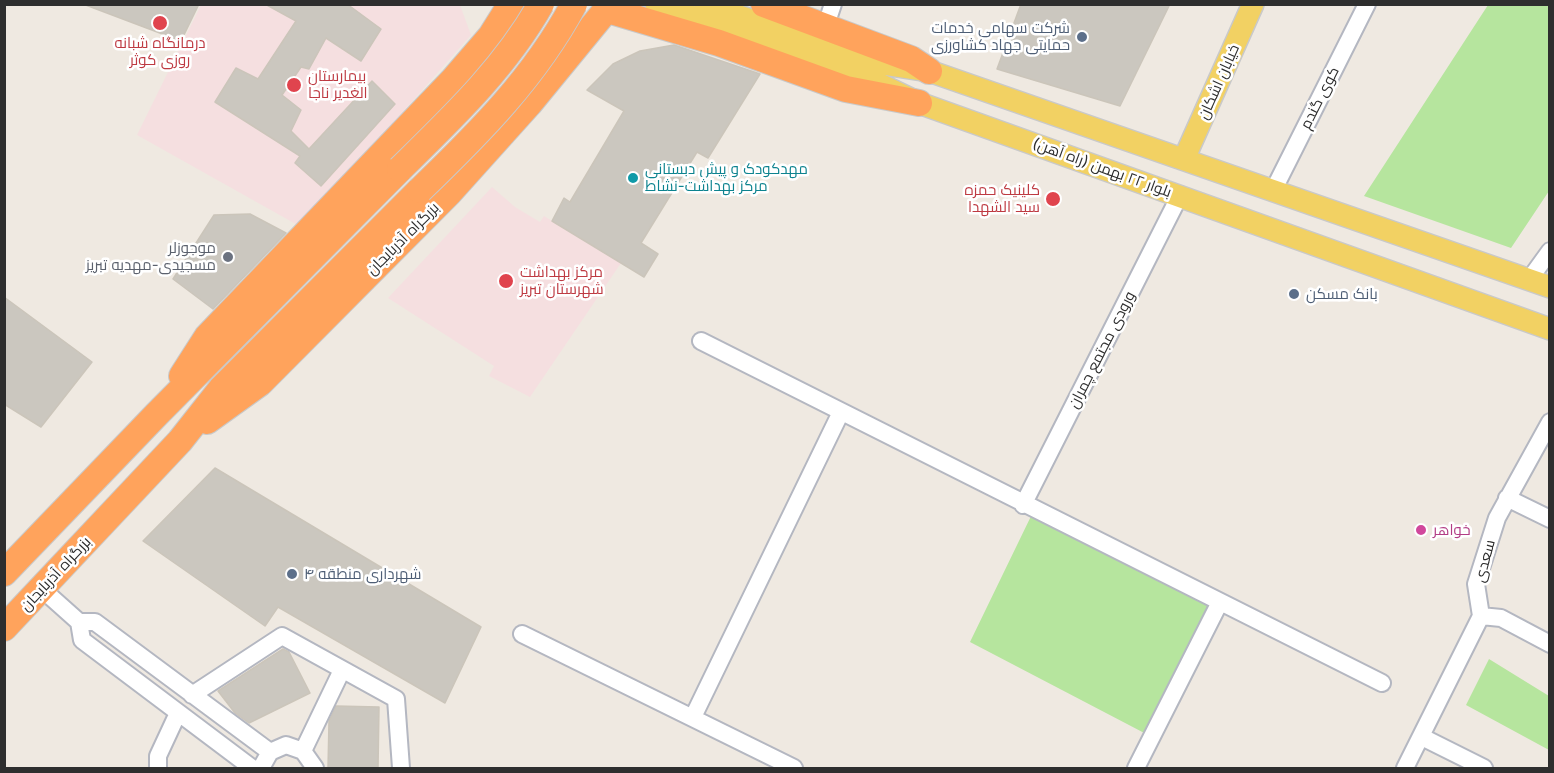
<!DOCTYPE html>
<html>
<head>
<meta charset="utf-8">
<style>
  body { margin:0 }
  #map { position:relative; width:1554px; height:773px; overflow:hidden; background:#efe9e1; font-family:Inter,sans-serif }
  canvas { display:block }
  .frame { position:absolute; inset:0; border:6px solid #2e2e2e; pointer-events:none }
</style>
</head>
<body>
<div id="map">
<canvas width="1554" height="773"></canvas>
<div class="frame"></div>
</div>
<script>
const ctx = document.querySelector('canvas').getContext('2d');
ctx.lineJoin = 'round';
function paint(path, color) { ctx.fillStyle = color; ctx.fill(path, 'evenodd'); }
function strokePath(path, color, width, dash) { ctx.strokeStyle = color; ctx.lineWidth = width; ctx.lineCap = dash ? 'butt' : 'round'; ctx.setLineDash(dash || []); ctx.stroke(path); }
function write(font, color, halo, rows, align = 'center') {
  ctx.font = font + ' Inter,Cairo,sans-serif'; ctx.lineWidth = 5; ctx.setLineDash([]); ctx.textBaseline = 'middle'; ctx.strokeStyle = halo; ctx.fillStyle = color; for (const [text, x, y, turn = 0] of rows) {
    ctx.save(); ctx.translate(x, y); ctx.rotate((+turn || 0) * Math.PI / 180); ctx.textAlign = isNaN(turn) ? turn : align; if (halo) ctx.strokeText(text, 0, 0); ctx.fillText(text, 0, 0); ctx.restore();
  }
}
paint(new Path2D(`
  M201 5H460L471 35 301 227 137 135Z
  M492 187 515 207 540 222 544 216 621 263 530 397 489 376 494 366 388 298Z`), '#f5dfe0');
paint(new Path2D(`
  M1488 5H1549V191L1511 248 1364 196Z
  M1034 510 1215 600 1150 736 970 642Z
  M1489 659 1549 696V750L1466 705Z`), '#b6e59e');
const building = new Path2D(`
  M83 4H199L181 41Z
  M265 4H347L381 29 361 61 326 38 309 69 301 67 282 95 301 110 291 131 309 149 372 81 395 104 321 186 295 163 300 156 215 102 236 68 258 79 296 21Z
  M1021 4H1170L1120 106 997 69Z
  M674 45 760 74 708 158 697 152 641 243 658 254 644 277 552 221 564 198 570 202 624 111 587 90 613 64 640 51Z
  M250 214 286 233 213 309 173 279 214 215Z
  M4 297 92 362 41 427 4 404Z
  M215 468 481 627 445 703 278 607 265 626 143 541Z
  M283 649 289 652 310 693 249 723 235 713 218 691Z
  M336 706 379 707 378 768H328L329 721Z`);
paint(building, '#cbc7bf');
strokePath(building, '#cbc5ba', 1.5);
const minor = new Path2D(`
  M825 28 833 4
  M1273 191 1367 4
  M1529 280 1550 251
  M701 341 1382 683
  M1507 498 1550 519
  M1023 505 1180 195
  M42 589 79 622H95L270 752
  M1481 616 1501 618 1550 644
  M79 622 82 640 252 768
  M522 634 794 768
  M192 695 282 636 396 699 401 768
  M693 717 841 412
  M1422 737 1484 768
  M303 751 342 670
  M158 768V756L178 713
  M261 768 270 752 286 745 303 751 315 768
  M1136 768 1220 602
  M1405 768 1481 616 1476 584 1497 518 1550 422`);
const major = new Path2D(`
  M656 4 865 77 919 103 1550 329
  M705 4 871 62 929 71 1550 287
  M1184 159 1253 4`);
const highway = new Path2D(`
  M764 4 911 59 929 71
  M608 10 719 43 846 89 919 103
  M182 376 207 337 453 80 491 36 511 4
  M207 421 260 383 449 193 529 104 602 15
  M4 573 157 414 400 169
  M4 628 180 441 221 389 420 190`);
strokePath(minor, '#b4b7c1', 20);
strokePath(major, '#c9c9c9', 24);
strokePath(highway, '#c9c9c9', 28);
strokePath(minor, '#fff', 16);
strokePath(major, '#f2d163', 21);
strokePath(highway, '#ffa35c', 26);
const highwayBridge = new Path2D(`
  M400 169C452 118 505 68 541 4
  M420 190C479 133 535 77 574 4`);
strokePath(highwayBridge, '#c9c9c9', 28, []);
strokePath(highwayBridge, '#ffa35c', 26);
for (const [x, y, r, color] of [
  [160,23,8,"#e0444e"],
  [1082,37,6,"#5c6f8a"],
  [294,85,8,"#e0444e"],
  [633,178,6,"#0f9aa8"],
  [1053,199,8,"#e0444e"],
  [228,257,6,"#6b7280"],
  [506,281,8,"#e0444e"],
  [1294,294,6,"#5c6f8a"],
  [1421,530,6,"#d1479c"],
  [292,574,6,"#5c6f8a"]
]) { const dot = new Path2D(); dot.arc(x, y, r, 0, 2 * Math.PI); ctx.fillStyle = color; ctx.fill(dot); strokePath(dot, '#fff', 2); }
write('15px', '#4e5e75', '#fff', [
  ["شرکت سهامی خدمات",1070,28,"right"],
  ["حمایتی جهاد کشاورزی",1070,45,"right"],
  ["بانک مسکن",1306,294],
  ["شهرداری منطقه ۴",304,574]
], 'left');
write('15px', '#be3a42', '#fff', [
  ["درمانگاه شبانه",160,43,"center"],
  ["روزی کوثر",160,60,"center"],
  ["بیمارستان",308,76],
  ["الغدیر ناجا",308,93],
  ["کلینیک حمزه",1040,190,"right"],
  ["سید الشهدا",1040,207,"right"],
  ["مرکز بهداشت",520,272],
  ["شهرستان تبریز",520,289]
], 'left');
write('15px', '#2e2e2e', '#fff', [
  ["خیابان اشکان",1219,82,-66],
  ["کوی گندم",1320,98,-63],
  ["بلوار ۲۲ بهمن (راه آهن)",1102,168,20],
  ["بزرگراه آذربایجان",403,239,-45],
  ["ورودی مجتمع چمران",1102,350,-63],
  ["سعدی",1485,561,-75],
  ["بزرگراه آذربایجان",56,574,-47]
]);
write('15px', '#0d838f', '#fff', [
  ["مهدکودک و پیش دبستانی",645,169],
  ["مرکز بهداشت-نشاط",645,186]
], 'left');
write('15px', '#5b616d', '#fff', [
  ["موجوزلر",216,248],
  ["مسجیدی-مهدیه تبریز",216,265]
], 'right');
write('15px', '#b23c85', '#fff', [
  ["خواهر",1433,530]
], 'left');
</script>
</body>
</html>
